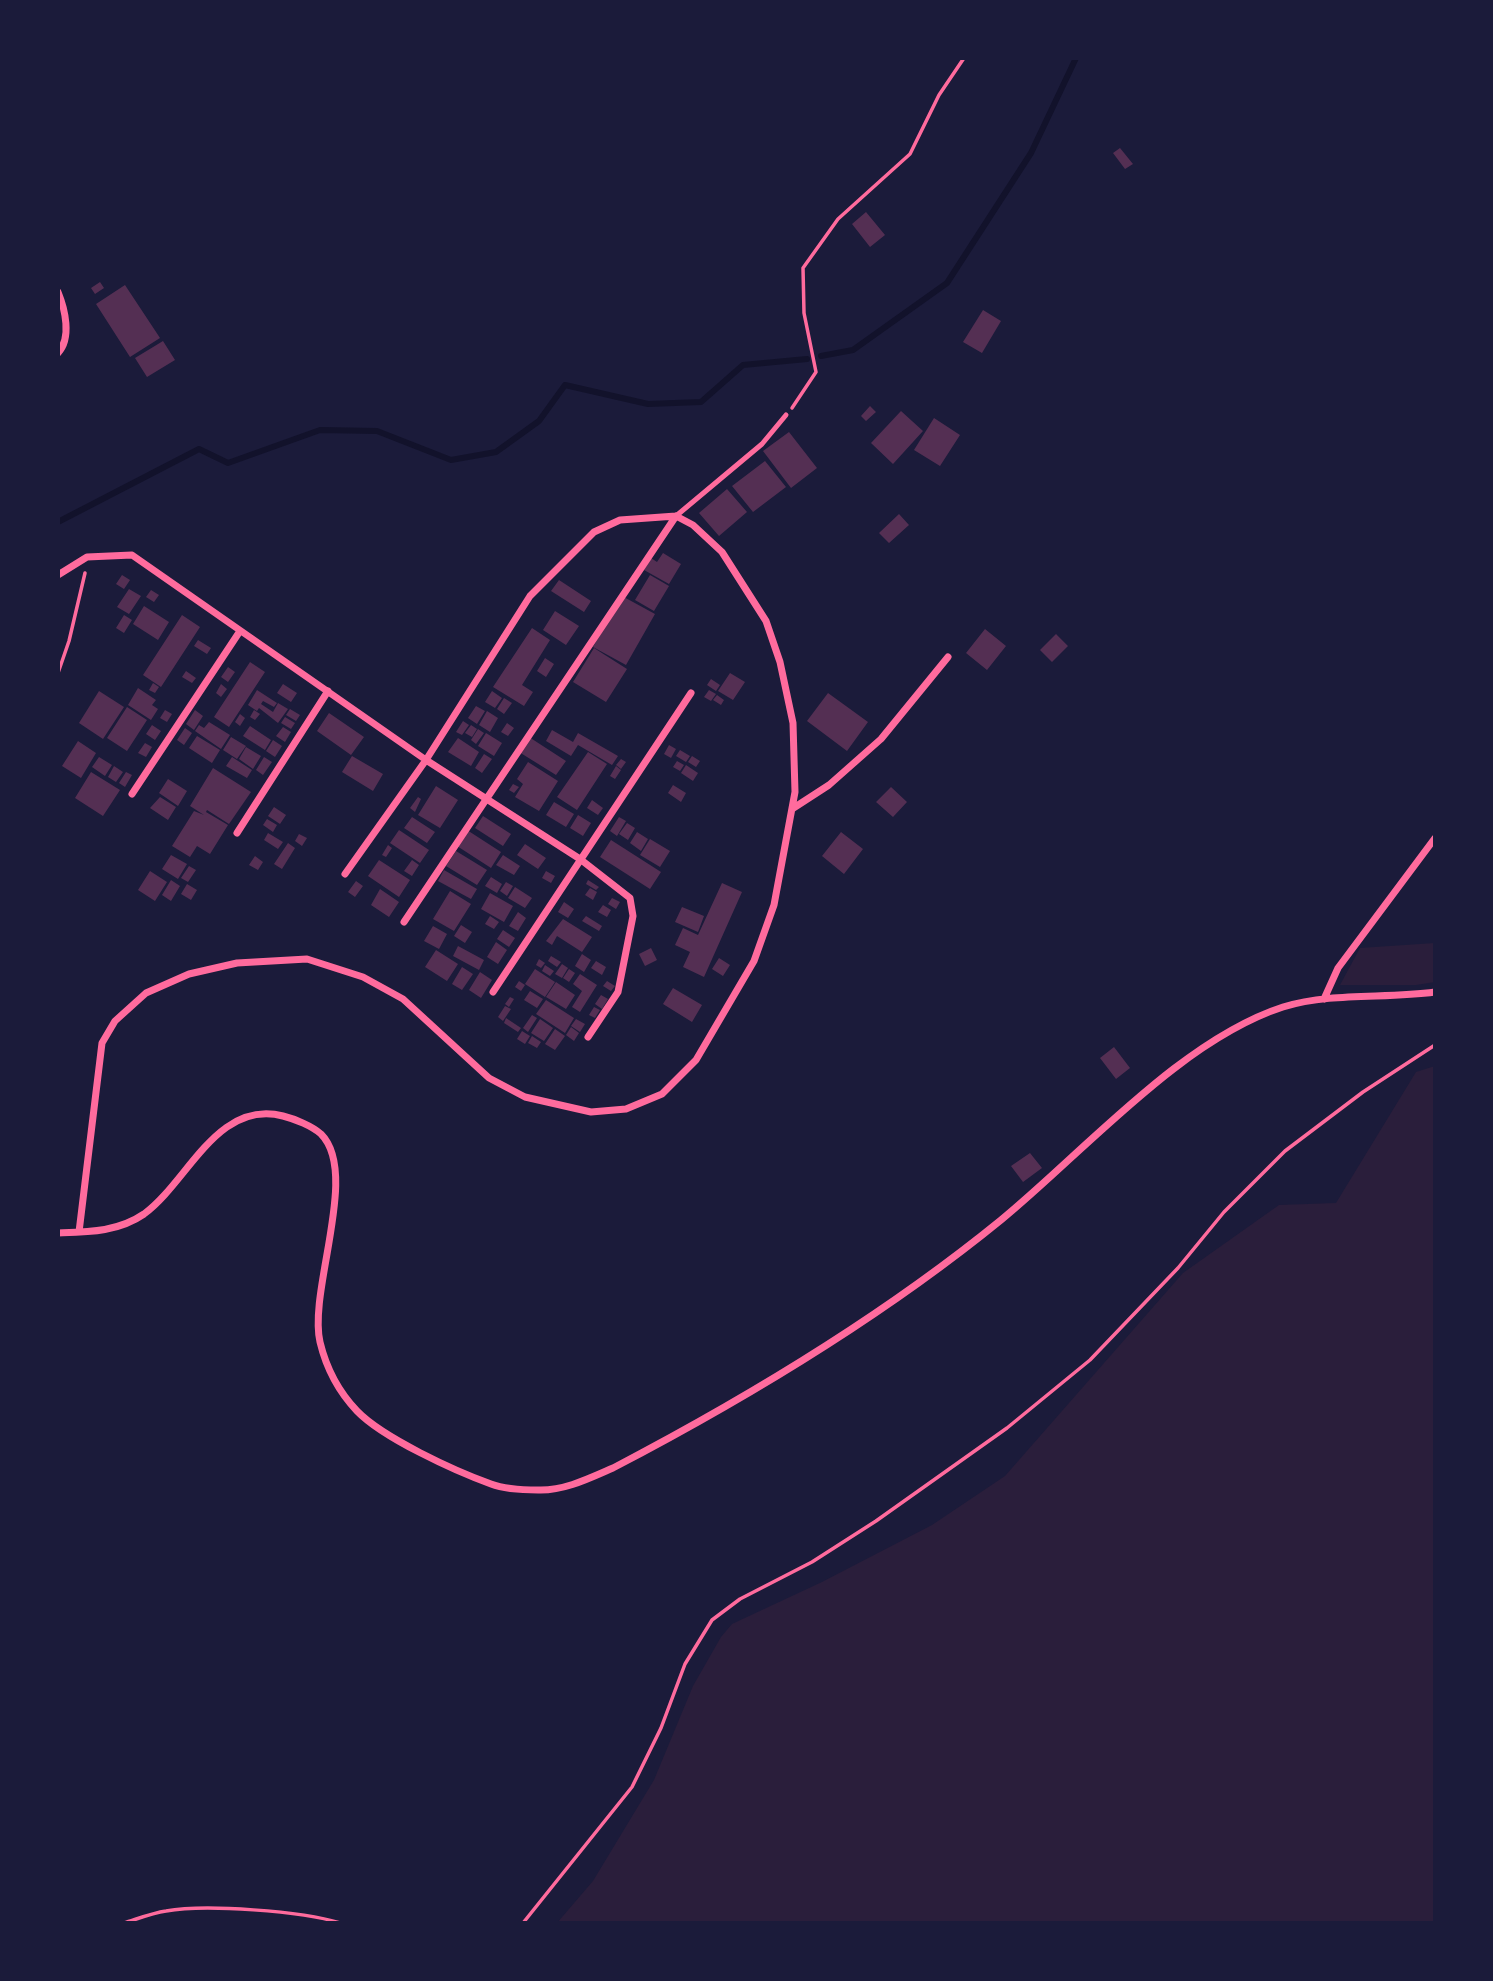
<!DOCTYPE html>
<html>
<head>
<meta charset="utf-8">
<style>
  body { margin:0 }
  #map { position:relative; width:1493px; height:1981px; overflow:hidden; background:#1b1b3a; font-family:Manrope,sans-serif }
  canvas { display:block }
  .frame { position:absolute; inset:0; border:60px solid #1b1b3a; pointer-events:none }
</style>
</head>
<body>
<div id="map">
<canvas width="1493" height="1981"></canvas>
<div class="frame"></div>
</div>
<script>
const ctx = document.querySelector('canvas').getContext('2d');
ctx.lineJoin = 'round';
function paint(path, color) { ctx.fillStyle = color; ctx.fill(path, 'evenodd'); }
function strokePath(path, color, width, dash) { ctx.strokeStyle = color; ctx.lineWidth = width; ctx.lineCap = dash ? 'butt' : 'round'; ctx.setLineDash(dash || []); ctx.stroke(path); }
paint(new Path2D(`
  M1435 943V982L1416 985H1340L1360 948Z
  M1435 1066V1923H557L593 1881 654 1780 693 1686 721 1637 732 1624 822 1582 932 1525 1005 1476 1183 1273 1279 1205 1336 1203 1416 1072Z`), '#2a1e3b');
strokePath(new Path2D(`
  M821 356 853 350 947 283 1031 153 1076 58
  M58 522 199 449 228 463 320 430 377 431 451 460 496 452 539 421 565 385 648 404 701 402 743 365 807 359`), '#12122b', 6);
paint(new Path2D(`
  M1120 148 1133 164 1125 169 1113 153Z
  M866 212 885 235 870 247 852 224Z
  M100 282 104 288 95 294 91 288Z
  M125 285 160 338 130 357 96 304Z
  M983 310 1001 321 982 353 963 342Z
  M163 341 175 360 147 377 135 358Z
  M870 406 876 412 866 421 861 416Z
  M901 411 923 431 893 464 871 443Z
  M934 418 960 435 940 466 914 450Z
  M789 432 817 468 791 488 763 451Z
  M765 461 786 487 753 512 732 486Z
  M727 489 747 512 719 536 699 513Z
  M899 514 909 525 889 543 879 533Z
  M663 553 681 564 669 584 644 570 651 558 657 562Z
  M122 575 130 580 124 589 116 584Z
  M650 575 669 586 654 611 635 600Z
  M559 580 591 601 584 612 551 591Z
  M129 589 141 596 129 614 117 607Z
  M151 590 159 595 154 602 146 597Z
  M622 596 655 614 626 665 593 647Z
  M144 606 169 622 158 640 133 624Z
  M555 611 579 626 566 645 543 630Z
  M124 615 132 620 124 633 116 628Z
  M182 615 200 627 161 687 143 675Z
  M532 628 550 640 522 685 533 692 524 706 493 687Z
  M985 629 1006 646 987 670 966 653Z
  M1056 634 1068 646 1052 662 1040 650Z
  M198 640 211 648 207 654 194 646Z
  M594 648 627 669 606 702 573 682Z
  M545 658 554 664 546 677 537 671Z
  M250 662 265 672 229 727 214 717Z
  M228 667 235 672 228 682 221 677Z
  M186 671 196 678 192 683 182 677Z
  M730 673 745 682 733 700 718 691Z
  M711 679 720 685 716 691 707 685Z
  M153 683 159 687 155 693 149 690Z
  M221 684 227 689 221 697 216 693Z
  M283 684 297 693 291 702 277 693Z
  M138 688 156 700 152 705 158 709 151 720 128 705Z
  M257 690 277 703 274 707 263 701 261 704 273 712 278 703 288 709 278 723 259 708 257 711 248 705Z
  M709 690 716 694 711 701 704 697Z
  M99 691 124 707 103 739 79 723Z
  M492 691 502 698 495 708 485 702Z
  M828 693 868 722 847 751 807 721Z
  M717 695 724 700 721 705 713 700Z
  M504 698 512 703 504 714 497 709Z
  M476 706 485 711 477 724 468 718Z
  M127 707 147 720 127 751 107 738Z
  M290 709 300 715 296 721 286 715Z
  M165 710 172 714 167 722 160 718Z
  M195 710 203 716 194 730 186 724Z
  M254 710 260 714 255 720 250 717Z
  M487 711 498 718 490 732 479 725Z
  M329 713 364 737 351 755 317 731Z
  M240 714 245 718 240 726 235 722Z
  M285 717 295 723 291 729 281 723Z
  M463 721 469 725 462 735 456 732Z
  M209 722 230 735 221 749 195 731 199 725 204 728Z
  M507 723 514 728 508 736 501 732Z
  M152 725 161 731 155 740 146 734Z
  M471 725 477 729 472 737 465 733Z
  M250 726 271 740 265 750 243 736Z
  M283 727 291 732 285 742 276 736Z
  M185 728 192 733 184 745 177 740Z
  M478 729 484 733 476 744 471 740Z
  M552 730 573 742 578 733 618 756 612 765 578 745 571 756 546 741Z
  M486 733 502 743 494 756 478 746Z
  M197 736 220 750 212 763 189 748Z
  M231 737 246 746 237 759 223 750Z
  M529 737 566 761 556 775 519 752Z
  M458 738 479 752 471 766 448 752Z
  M273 740 282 746 275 757 266 751Z
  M78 741 96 753 81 778 62 766Z
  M145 743 152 747 146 757 138 753Z
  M669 745 676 749 671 758 664 754Z
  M246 747 261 756 253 769 239 759Z
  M680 750 690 756 686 762 676 756Z
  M588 752 607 764 577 810 557 797Z
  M484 754 492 759 482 773 475 768Z
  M352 756 383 774 373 791 342 772Z
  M692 756 700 761 696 767 688 762Z
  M99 757 112 765 105 776 92 767Z
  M232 757 252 770 247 778 226 766Z
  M264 757 272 762 263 775 256 770Z
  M621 759 626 762 621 769 616 765Z
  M677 761 684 765 680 771 673 767Z
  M528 762 558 781 539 811 515 797 523 784 517 779Z
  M686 765 698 773 693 781 681 773Z
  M114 766 123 772 116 782 108 777Z
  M616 766 621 770 615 779 610 776Z
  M213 768 251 792 229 824 207 810 206 812 228 825 210 854 197 846 190 857 172 846 194 811 204 815 190 806Z
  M91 772 120 790 103 816 75 798Z
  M126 772 132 775 125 787 119 783Z
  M168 779 187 791 178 806 159 793Z
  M513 784 519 787 514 793 509 790Z
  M673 785 686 793 681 802 668 793Z
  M436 786 458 800 440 828 418 815Z
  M891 787 907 802 893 817 876 802Z
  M160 797 176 807 168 820 150 808Z
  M418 797 421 799 415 812 410 808Z
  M592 800 603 808 598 815 587 808Z
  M554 802 574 814 566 827 546 815Z
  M274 807 286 815 280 824 268 816Z
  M578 815 591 823 583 836 570 828Z
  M483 816 511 834 503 846 475 828Z
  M412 817 435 832 427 843 404 828Z
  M619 817 626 821 617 836 610 831Z
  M267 819 277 825 273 832 263 825Z
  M627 823 635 828 628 840 619 834Z
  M399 830 429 850 420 863 390 843Z
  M467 830 501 852 491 868 457 846Z
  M637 832 648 839 641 851 630 843Z
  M841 832 863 849 844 874 822 856Z
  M268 833 283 842 278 849 264 840Z
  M299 834 307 838 302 846 295 841Z
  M650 839 670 851 660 867 640 855Z
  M611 840 661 872 650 889 600 857Z
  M288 843 295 848 282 869 274 864Z
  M525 844 546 858 538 869 517 855Z
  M388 845 392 848 386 857 382 855Z
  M456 851 487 870 477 885 446 866Z
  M171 855 187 864 178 879 162 869Z
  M503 855 520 866 514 875 496 865Z
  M255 856 263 862 258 870 249 865Z
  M379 860 410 880 399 897 368 876Z
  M412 860 419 865 412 876 404 871Z
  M189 866 196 870 188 882 181 878Z
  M444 870 477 889 471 899 438 881Z
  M150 871 167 882 155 901 138 890Z
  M546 871 555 876 551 883 542 878Z
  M491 877 502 884 497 893 485 886Z
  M171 880 180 886 171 901 162 895Z
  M588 880 599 887 596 890 586 884Z
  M356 881 363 886 355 897 348 892Z
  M506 882 513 886 507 896 500 891Z
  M722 883 742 892 704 977 683 967 690 952 675 945 683 928 698 935Z
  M187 884 197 890 191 900 181 894Z
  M515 887 532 898 525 908 508 898Z
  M590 888 597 892 593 900 585 895Z
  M380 889 399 902 389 917 371 905Z
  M450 891 471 904 454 931 433 919Z
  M490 893 513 906 504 922 481 909Z
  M612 898 620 902 616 909 608 904Z
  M564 902 574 909 568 918 558 912Z
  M603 905 611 910 607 917 598 912Z
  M682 907 704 916 698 932 675 922Z
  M518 912 526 918 518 931 509 926Z
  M490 916 499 922 494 929 485 924Z
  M586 916 602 926 599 931 582 921Z
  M563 919 592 937 582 952 557 936 552 945 546 941Z
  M461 925 472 932 465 943 454 936Z
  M433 926 447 934 439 949 424 941Z
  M503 930 515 938 509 947 497 939Z
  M496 942 507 950 498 964 487 957Z
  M458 946 484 960 479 970 453 956Z
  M651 948 657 960 645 966 639 954Z
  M436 950 458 964 447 981 425 967Z
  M582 954 591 960 584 972 575 966Z
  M551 956 561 962 557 967 548 961Z
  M719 958 730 965 723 976 712 969Z
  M539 959 545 963 541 968 536 965Z
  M596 961 606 967 602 975 591 968Z
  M562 964 568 968 562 978 555 974Z
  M545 965 554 971 550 976 542 971Z
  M462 967 473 974 462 990 452 984Z
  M535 969 555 982 545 997 525 984Z
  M569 969 575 973 569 982 563 978Z
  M480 972 492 980 481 998 469 990Z
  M580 974 597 985 580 1012 572 1007 582 991 573 984Z
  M519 981 525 985 521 991 515 987Z
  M607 981 615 986 611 991 603 986Z
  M556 982 575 995 566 1009 546 997Z
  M673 988 702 1005 692 1022 663 1004Z
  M530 991 543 999 537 1008 524 1000Z
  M601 995 608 999 602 1009 595 1004Z
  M510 997 514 999 509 1007 505 1004Z
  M546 1000 574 1018 565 1033 536 1014Z
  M505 1006 511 1009 503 1021 498 1017Z
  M594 1007 600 1010 595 1018 589 1015Z
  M532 1015 537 1018 528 1032 523 1028Z
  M506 1018 521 1028 518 1032 504 1023Z
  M540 1019 553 1028 544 1041 531 1033Z
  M576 1019 585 1024 580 1032 571 1026Z
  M571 1027 579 1033 574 1041 566 1035Z
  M555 1029 565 1036 555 1050 545 1044Z
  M522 1031 530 1036 525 1044 517 1039Z
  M532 1036 541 1042 537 1048 528 1043Z
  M1114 1047 1130 1068 1116 1079 1100 1058Z
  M1030 1153 1042 1168 1023 1182 1011 1166Z`), '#542f53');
strokePath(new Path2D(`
  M792 408 816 372 804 313 803 268 838 219 910 154 939 95 964 58
  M58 673 69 641 85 573
  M124 1923C137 1919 152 1913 166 1911 205 1904 302 1911 340 1923
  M523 1923 632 1787 661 1728 685 1664 712 1620 740 1599 812 1562 876 1521 1007 1428 1090 1360 1178 1268 1224 1212 1285 1151 1363 1092 1435 1045`), '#ff6b9d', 3.5);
strokePath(new Path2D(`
  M676 516 762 444 786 415`), '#ff6b9d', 5);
strokePath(new Path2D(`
  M58 292C65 309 72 338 58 353
  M58 575 87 557 132 555 426 760 580 859 630 898 633 916 618 992 588 1037
  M132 794 240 631
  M792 809 829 785 881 739 948 657
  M237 833 328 691
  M404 922 676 516
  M493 992 691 693
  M1324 999 1338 968 1435 838
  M79 1232 102 1043 115 1021 146 993 189 974 237 963 307 959 363 977 403 999 489 1078 525 1097 591 1112 626 1109 662 1094 696 1060 754 961 774 905 795 792 793 723 780 662 766 621 722 552 693 525 676 516 620 520 594 532 530 596 426 760 345 874
  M58 1233C88 1232 118 1232 144 1214 188 1182 217 1099 283 1116 295 1119 312 1126 321 1134 360 1173 308 1290 320 1342 326 1367 339 1392 357 1411 383 1438 455 1471 491 1484 504 1489 524 1490 538 1490 564 1491 590 1478 613 1468 749 1397 882 1317 1001 1220 1084 1152 1181 1040 1283 1007 1332 992 1385 999 1435 992`), '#ff6b9d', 7);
</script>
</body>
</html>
